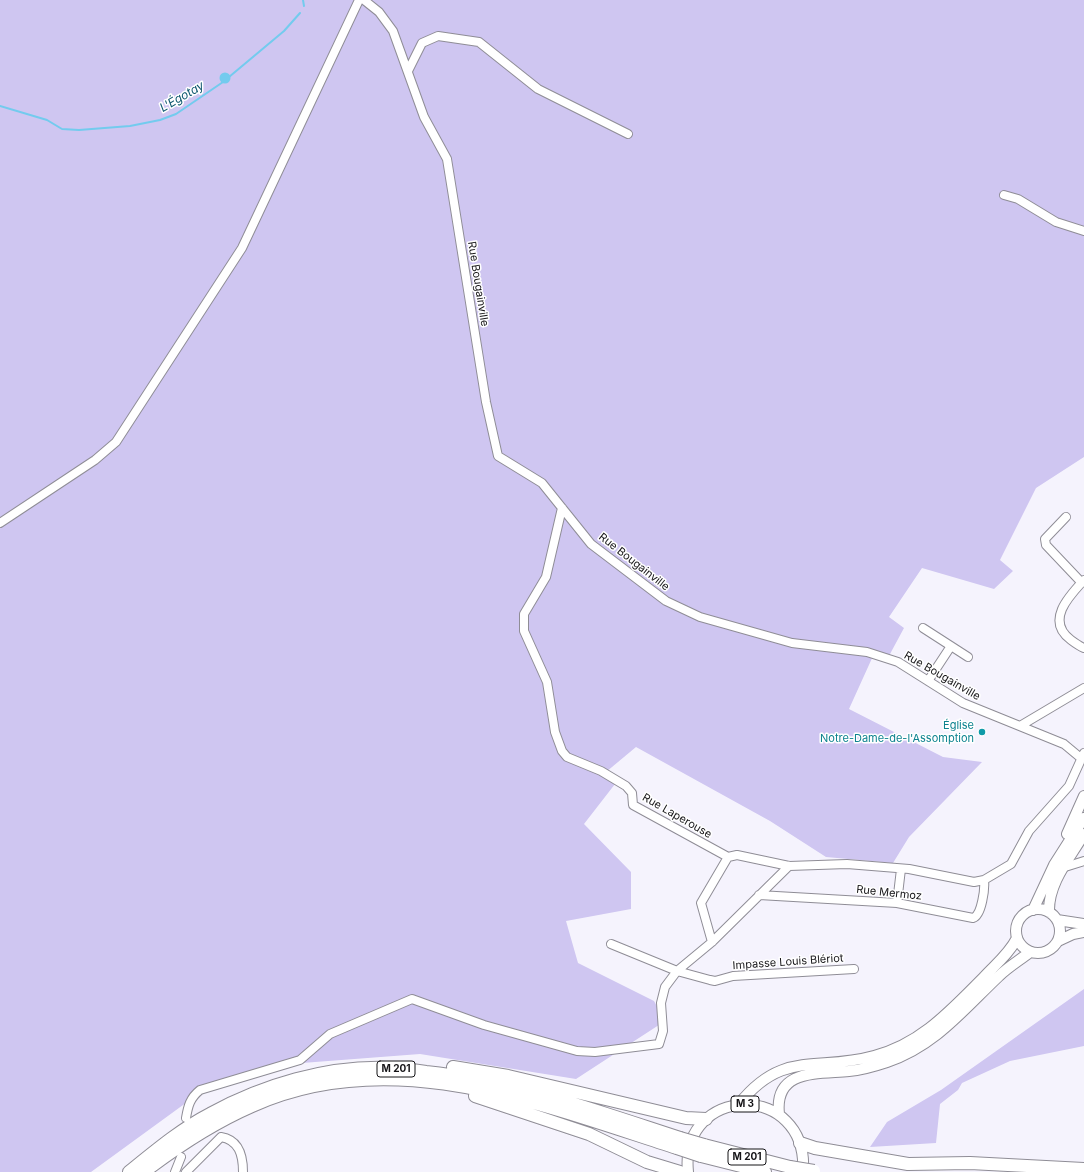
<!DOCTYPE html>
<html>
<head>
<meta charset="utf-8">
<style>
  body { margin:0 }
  canvas { display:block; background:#f5f3fd }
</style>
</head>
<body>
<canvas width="1084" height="1172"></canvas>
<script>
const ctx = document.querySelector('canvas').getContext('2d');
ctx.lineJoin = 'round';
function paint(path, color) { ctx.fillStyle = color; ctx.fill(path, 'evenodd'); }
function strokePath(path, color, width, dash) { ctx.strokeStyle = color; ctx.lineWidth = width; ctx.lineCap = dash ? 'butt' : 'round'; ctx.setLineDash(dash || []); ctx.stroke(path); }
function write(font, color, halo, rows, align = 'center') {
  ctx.font = font + ' Inter,sans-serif'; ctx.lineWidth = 3; ctx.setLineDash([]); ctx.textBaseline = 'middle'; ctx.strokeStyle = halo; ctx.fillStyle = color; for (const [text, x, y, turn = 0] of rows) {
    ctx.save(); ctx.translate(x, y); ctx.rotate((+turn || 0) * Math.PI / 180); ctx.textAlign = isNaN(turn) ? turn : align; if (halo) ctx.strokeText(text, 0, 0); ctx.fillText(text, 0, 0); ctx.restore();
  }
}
paint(new Path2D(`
  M0 0H1084V457L1036 488 1000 560 1013 571 994 589 922 568 889 617 904 628 890 654 873 656 849 709 943 757 982 762 909 837 893 863 826 857 770 821 636 747 606 772 615 784 584 824 631 872V909L566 921 578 963 654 1001 665 1021 576 1079 420 1054 289 1064 205 1089 91 1172H0Z
  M1084 989V1046L1010 1061 962 1083 958 1090 940 1104 936 1143 870 1147 887 1122 941 1090Z`), '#cfc6f1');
paint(new Path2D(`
  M219.5 78a5.5 5.5 0 1 1 11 0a5.5 5.5 0 1 1-11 0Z`), '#73cbee');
strokePath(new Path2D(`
  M303 0 304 6
  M229 77 284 31 300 13
  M0 106 47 120 62 129 79 130 130 126 160 120 176 114 223 82`), '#73cbee', 2);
const minor = new Path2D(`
  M364 0 379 12 393 31 424 117 447 159 486 402 498 456 542 483 591 544 666 601 700 617 792 643 867 652 898 662 963 703 1064 744 1082 759
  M408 71 422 43 438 36 479 42 538 89 628 134
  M1004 195 1018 199 1056 222 1084 231
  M562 508 546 577 524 614V631L547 682 555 732 562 751 567 757 601 771 626 786 632 793 633 805 728 857 737 855 789 866 847 864 909 869 974 882 984 880 1011 864 1029 831 1069 786 1084 753
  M1066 517 1045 539 1046 545 1082 583
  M0 523 95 460 116 442 242 248 359 0
  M1084 580C1069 596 1045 621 1071 640 1075 643 1079 646 1084 648
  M923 628 968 657
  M928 681 951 646
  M1020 726 1084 688
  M1065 867 1084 861
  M759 895 897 903 973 918C982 915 985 888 984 880
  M897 903 901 869
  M712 942 701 903 728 857
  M611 944 677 971 710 980 715 981 733 976 854 969
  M186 1118C188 1106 190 1098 200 1090L300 1060 330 1034 412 999 484 1025 577 1051 595 1052 659 1044 663 1031 661 1003 665 987 677 971 712 942 789 866
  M175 1172 181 1157
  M186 1172 221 1137C239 1140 243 1155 243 1172`);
const major = new Path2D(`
  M1067 834 1084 796
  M1016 931a22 22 0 1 1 44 0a22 22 0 1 1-44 0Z
  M1033 910 1054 865 1084 818
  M1049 912C1048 883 1070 858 1084 834
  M1057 920 1084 924
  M1058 941 1073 934 1084 932
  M739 1104C783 1049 817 1072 874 1056 921 1044 951 1010 984 977 996 964 1009 954 1017 938
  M779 1114C774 1069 817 1074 849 1071 862 1070 875 1066 887 1062 935 1046 964 1009 999 976 1008 967 1020 960 1030 952
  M688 1172C679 1084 809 1081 803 1172`);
const highway = new Path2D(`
  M453 1067 508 1076 686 1118 706 1119
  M475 1096 589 1134 647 1162 680 1172
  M800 1143 815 1148 908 1164 970 1163 1084 1169
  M704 1145 790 1167
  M701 1156 765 1172
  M129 1172C155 1151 181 1129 210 1114 263 1085 327 1066 387 1068 400 1068 413 1070 426 1072 514 1081 597 1111 680 1138
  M144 1172C178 1146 213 1123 252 1106 392 1043 542 1105 677 1148`);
strokePath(minor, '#8f8d96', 10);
strokePath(major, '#8f8d96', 12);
strokePath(highway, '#8f8d96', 14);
strokePath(minor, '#fff', 8);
strokePath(major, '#fff', 10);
strokePath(highway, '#fff', 12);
const highwayBridge = new Path2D(`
  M680 1138 704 1145
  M677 1148 701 1156
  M790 1167 814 1171`);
strokePath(highwayBridge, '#8f8d96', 14, []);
strokePath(highwayBridge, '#fff', 12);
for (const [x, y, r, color] of [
  [982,732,4,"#0f9aa8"]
]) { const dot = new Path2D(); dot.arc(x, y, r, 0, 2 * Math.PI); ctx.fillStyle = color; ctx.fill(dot); strokePath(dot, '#fff', 1.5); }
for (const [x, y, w] of [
  [396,1069,38],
  [745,1104,28],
  [747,1157,38]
]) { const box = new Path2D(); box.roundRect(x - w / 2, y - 8, w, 16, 3); ctx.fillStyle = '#fff'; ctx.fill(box); strokePath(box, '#151417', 1); }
write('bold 10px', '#151417', null, [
  ["M 201",396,1069],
  ["M 3",745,1104],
  ["M 201",747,1157]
]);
write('11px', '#151417', '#fff', [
  ["Rue Bougainville",478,284,81],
  ["Rue Bougainville",634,562,38],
  ["Rue Bougainville",942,676,30],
  ["Rue Laperouse",677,816,30],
  ["Rue Mermoz",889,893,6],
  ["Impasse Louis Blériot",788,962,-4]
]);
write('11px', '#0d838f', '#fff', [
  ["Église",974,726],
  ["Notre-Dame-de-l'Assomption",974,739]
], 'right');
write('italic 12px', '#0e576f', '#fff', [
  ["L'Égotay",182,97,-30]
]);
</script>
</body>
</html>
